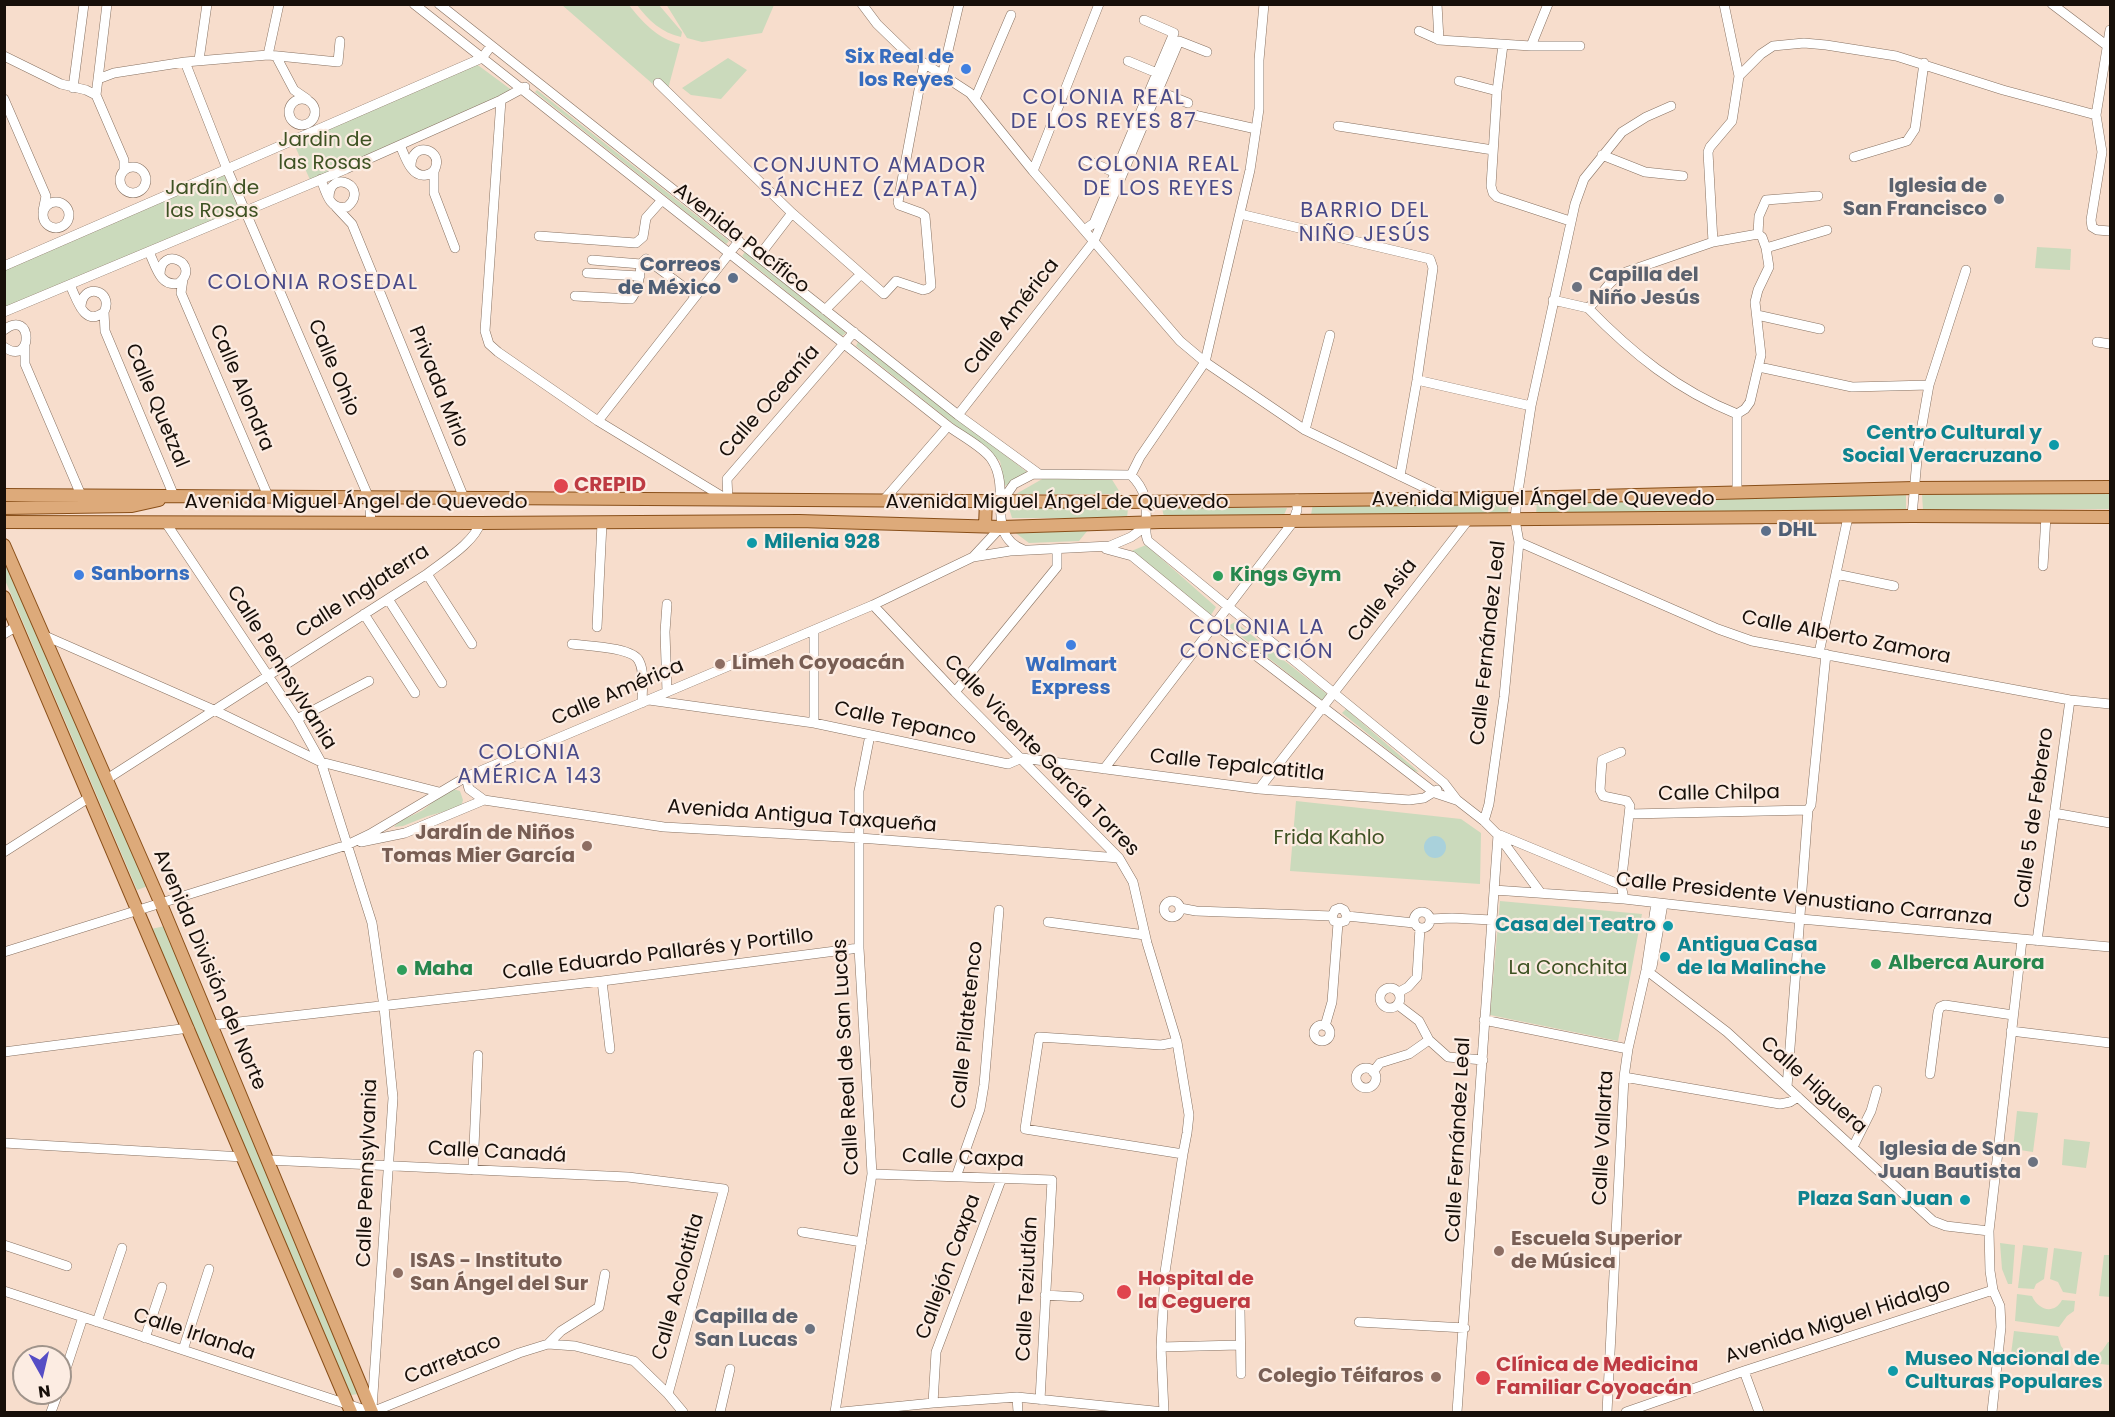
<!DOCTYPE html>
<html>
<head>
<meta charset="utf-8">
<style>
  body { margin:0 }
  #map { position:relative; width:2115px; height:1417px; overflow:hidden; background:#f7ddcc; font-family:Poppins,sans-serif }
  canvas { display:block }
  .frame { position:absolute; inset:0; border:6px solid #170f09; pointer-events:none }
  .north { position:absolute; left:12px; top:1345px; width:60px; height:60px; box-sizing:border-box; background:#fcece2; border:2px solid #a0948b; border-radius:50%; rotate:172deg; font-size:16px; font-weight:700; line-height:24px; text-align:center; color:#170f09 }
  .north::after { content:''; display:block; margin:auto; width:21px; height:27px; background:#564dc5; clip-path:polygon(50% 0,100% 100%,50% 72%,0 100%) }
</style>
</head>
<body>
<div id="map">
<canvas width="2115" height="1417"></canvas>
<div class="frame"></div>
<div class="north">N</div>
</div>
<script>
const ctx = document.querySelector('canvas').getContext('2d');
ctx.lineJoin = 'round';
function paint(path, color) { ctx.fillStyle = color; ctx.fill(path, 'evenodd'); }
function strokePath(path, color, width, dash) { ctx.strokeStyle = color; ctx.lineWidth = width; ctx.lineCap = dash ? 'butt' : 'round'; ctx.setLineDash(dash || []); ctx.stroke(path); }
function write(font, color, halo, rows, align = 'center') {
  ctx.font = font + ' Poppins,sans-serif'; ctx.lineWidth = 4.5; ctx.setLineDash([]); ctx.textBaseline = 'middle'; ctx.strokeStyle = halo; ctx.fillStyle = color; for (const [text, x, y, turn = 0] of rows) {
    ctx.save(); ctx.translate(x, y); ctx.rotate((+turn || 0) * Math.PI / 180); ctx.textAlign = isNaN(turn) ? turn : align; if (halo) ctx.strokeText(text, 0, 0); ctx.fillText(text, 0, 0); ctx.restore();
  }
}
paint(new Path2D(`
  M666 4H774V5L762 33 702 42 687 38Z
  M562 5H629C642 22 658 39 680 44L668 89 670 99Z
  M637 5H659L682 32 681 37C662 33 648 20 637 5Z
  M728 58 747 70 721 99 691 95 682 88Z
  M475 63 513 91 311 182 294 144Z
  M537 90 729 241 726 244 535 92Z
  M223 172 240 212 5 308V269Z
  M2037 247 2071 249 2070 270 2035 268Z
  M745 252 846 333 842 336 742 256Z
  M858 342 1027 472 1005 486 1000 461 856 346Z
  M1044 478H1111L1121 494H1016Z
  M1922 494H2110V509L1923 510Z
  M1906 495V509L1736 514H1536L1537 502Z
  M1509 502 1508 514 1311 515 1313 503Z
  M1009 508H1128L1127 518H1012Z
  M1162 508H1287L1284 515 1164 517Z
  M1088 530 1079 541 1029 543 1013 531Z
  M1146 545 1216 607 1211 615 1135 553 1129 552Z
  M4 568H9L148 886 137 890 5 580Z
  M1235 622 1327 694 1323 701 1228 626Z
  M1346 709 1419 772 1414 771 1342 713Z
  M449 788 460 791 463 800 461 807 428 816 403 826 394 827C401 818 413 816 423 810 432 804 439 794 449 788Z
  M1296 801 1461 819 1481 833 1480 884 1290 871Z
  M1500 901 1642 914 1618 1041 1490 1015Z
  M165 926 359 1394 351 1395 151 929Z
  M2017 1111 2038 1113 2033 1152 2013 1149Z
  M2064 1139 2090 1142 2086 1168 2062 1165Z
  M2000 1243 2015 1245 2012 1284H2008L2002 1269Z
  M2023 1245 2048 1248 2044 1279 2036 1284 2034 1289 2018 1288Z
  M2054 1248 2082 1252 2076 1294 2063 1292 2058 1282 2050 1279Z
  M2104 1255H2110V1297L2099 1296Z
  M2017 1294 2032 1296C2038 1310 2054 1315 2062 1300L2075 1301 2074 1311 2067 1316 2059 1327 2015 1321Z
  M2014 1331 2058 1336 2061 1346 2068 1355 2067 1361 2011 1354Z
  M2108 1342H2110V1365L2091 1363 2092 1358 2102 1351Z`), '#cbdabc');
paint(new Path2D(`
  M1424 847a11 11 0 1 1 22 0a11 11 0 1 1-22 0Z`), '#a9d1db');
const minor = new Path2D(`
  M414 4 948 426C960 435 985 448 992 460 1012 490 984 535 1024 550
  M439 4 958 415 1039 474
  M862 4 877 24 909 55 924 63 970 93 1033 171 1180 341 1205 362 1305 430 1444 497
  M1437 4 1439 40 1531 46 1548 4
  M2052 4 2110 48
  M1144 20 1174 33 1157 73
  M2110 30 2096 115 2102 152 2091 220 2092 227 2097 230 2110 231
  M1419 31 1439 40
  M1503 45 1497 91 1491 186 1493 193 1497 197 1570 221
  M1531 46H1580
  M268 55 279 4
  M4 56 61 84 86 90 96 95
  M276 56 294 90 307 99
  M199 60 207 4
  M185 62 227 169 369 498 371 522
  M942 76 959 4
  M1739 76 1761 54 1773 46 1804 43 1826 45 1896 56 2003 90 2096 115
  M98 79 107 4
  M1459 81 1497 91
  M658 83 792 213 884 294 896 281 923 290 927 289 931 286 925 216 921 213 899 205 898 202 924 63
  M73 88 84 4
  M1158 91 1188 103
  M289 112a13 13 0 1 1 26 0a13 13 0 1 1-26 0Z
  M4 99 46 196 43 211
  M975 99 1011 15
  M501 100 485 331 489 344 498 352 598 421 728 500
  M1194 115 1256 129
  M1338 126 1493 150
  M400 145C405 156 411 178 426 175 431 174 435 171 436 166 441 148 411 141 411 166
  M1602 155 1645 172 1683 176
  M1854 157 1907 141 1915 129 1924 63
  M1086 160 1116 173
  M120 180a13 13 0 1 1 26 0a13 13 0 1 1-26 0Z
  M124 170V160L96 95 98 79 114 73 185 62 268 55 338 62 340 41
  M434 171V193L455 248
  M1033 171 1099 4
  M321 179C326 193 330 211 347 207 371 187 329 167 329 198
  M43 215a13 13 0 1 1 26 0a13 13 0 1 1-26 0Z
  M336 207 352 224 464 498
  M1240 214 1430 259 1433 268 1417 380 1400 476
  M1084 230 1094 223 1157 73 1128 61
  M1758 234 1759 216 1766 200 1818 196
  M539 236 636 243 643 237 646 218 662 200
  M1713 242 1708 152 1710 147 1732 121 1739 76 1724 4
  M1766 248 1827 230
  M149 252C156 266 160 288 179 283 202 264 160 244 160 275
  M759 256 792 213
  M592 260 641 264
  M4 266 482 58 491 46
  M587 273 640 276
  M183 279 181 293 268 496
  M70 285C77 299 84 328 104 312 115 290 81 281 81 308
  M575 296 631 299C638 291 640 276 641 264L646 259 696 296
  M1553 300 1588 308
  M1588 308C1604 295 1606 281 1626 272L1713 242 1758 234
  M1588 308C1632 353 1677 390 1737 414
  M825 310 860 275
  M4 312 346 169 501 100 525 87
  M104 312 105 331 174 496
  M1757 315 1820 329
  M4 330C33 307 34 368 4 347
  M2097 342 2110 344
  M25 346V364L81 495
  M1759 367 1852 387 1929 385
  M1417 380 1531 406
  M1737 414 1745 409 1750 402 1761 355 1755 302 1758 290 1769 267 1766 248 1762 237 1758 234
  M1737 414V492
  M958 415 1094 241 1179 41 1207 52
  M598 421 739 241
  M1305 430 1330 335
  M1131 475 1140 457 1205 362 1250 170 1259 109V60L1264 4
  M728 500 727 479 854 332
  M883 501 948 426
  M1002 501 1014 484 1033 474 1131 475C1146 490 1147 502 1146 523 1146 529 1145 535 1148 541L1444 783 1457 800 1484 821 1498 835 1540 892
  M1912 516 1918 448 1929 385 1966 270
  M166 523 297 719 321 762 372 923 384 1007 393 1098 372 1409
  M1519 542 1718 629 1752 641 2070 700 2110 704
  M1106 549 1132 556 1216 625 1435 793 1456 800
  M973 557 1001 527
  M2043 566 2046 516
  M427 574 472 644
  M1836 574 1894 586
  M388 599 442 683
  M667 604 665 632 667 692
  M873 605 955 692 1119 858 1133 882 1147 943 1177 1042 1189 1115 1187 1133 1183 1154 1165 1272 1161 1347 1164 1412
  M364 614 415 693
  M597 627 602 523
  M814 630V723
  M4 634 17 626
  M43 635 214 710 321 762 439 792
  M572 644C586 646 633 647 639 661 645 672 642 690 642 703
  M1819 653 1848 517
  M955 692 1057 567V549
  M649 700 814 723 1008 764 1022 758
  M297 719 369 681
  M1621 752 1602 760 1600 790 1603 796 1627 801 1630 806 1621 885 1624 899
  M1022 758 1259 789 1409 800 1424 798 1437 790
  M1104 769 1293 522 1297 510V499
  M466 777 469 789 484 800 664 827 860 838 1119 858
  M107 779 427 574C442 562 475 542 480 523
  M1259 789 1469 519
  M2054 813 2110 823
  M1630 814 1808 810
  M1484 821 1489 804 1504 697 1519 542 1515 520 1517 498 1531 406 1575 204 1584 179 1622 132 1646 117 1671 106
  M1500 835 1621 885
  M361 842 405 833 484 800
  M4 852 90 797
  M1494 890 1624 899 1801 919 2110 947
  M1164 909a8 8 0 1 1 16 0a8 8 0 1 1-16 0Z
  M1180 908 1196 911 1332 916 1334 921 1338 923 1345 921 1347 916 1344 910 1340 908 1335 910 1332 916
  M1414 920a8 8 0 1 1 16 0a8 8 0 1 1-16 0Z
  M1347 916 1414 923
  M1430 919 1452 918 1492 920
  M1048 922 1145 935
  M2037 941 2070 700
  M4 952 347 845 370 834 466 777 873 605 973 557 1010 551 1110 546 1131 537 1142 529 1146 522
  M1652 967 1663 904
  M1646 970 1727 1032 1933 1221 1946 1226 1989 1231
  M602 981 610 1049
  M1380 998a10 10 0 1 1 20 0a10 10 0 1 1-20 0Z
  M1399 992 1408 987 1417 977 1420 928
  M1398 1005 1419 1021 1429 1040 1448 1057 1483 1060
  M1484 1020 1628 1049
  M1314 1033a8 8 0 1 1 16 0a8 8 0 1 1-16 0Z
  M212 1025 602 981 859 948
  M1325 1026 1332 1002 1338 923
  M2011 1031 2110 1043
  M1177 1042 1161 1045 1039 1037 1025 1129 1183 1154
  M4 1052 189 1028
  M1356 1078a10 10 0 1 1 20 0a10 10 0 1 1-20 0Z
  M1373 1072 1380 1063 1409 1054 1429 1040
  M1930 1074 1938 1012 1940 1007 1945 1005 2013 1015
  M1624 1077 1780 1104 1790 1102 1798 1097
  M1787 1087 1808 810 1811 805 1826 654
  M4 1143 243 1157
  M1853 1147 1871 1111 1877 1090
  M268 1160 628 1177 724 1189 668 1394
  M473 1170 478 1055
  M872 1174 1052 1180 1040 1400
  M956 1177 980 1109 984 1085 999 910
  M802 1232 862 1242
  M4 1245 67 1266
  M4 1291 371 1412
  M1045 1295 1079 1297
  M1240 1309 1241 1374
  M97 1322 122 1248
  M1359 1322 1465 1328
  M145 1338 162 1287
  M548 1344 561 1331 599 1307 605 1274
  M1161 1347 1239 1345
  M183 1350 209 1269
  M1744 1371 1759 1412
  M60 1387 83 1317
  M1017 1397 1018 1412
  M933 1403 936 1352 1001 1180
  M51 1412 58 1393
  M372 1412 519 1353 548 1344 575 1346 634 1361 668 1394 683 1412
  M720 1412 730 1369
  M835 1412 872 1174 859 948V791L870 735
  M842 1412 933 1403 1017 1397 1164 1412
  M1457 1412 1498 835
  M1607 1412 1624 1077 1628 1049 1646 970 1656 903
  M1626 1412 1744 1371 1993 1290
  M1992 1412 2001 1327 2000 1306 1993 1290 1990 1271 1989 1231 2022 940`);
const major = new Path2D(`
  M4 495 1126 502 1517 498 1914 488 2110 487
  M4 508 132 506 159 500
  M4 522 480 523 799 521 1001 527 1161 522 1912 516 2110 517
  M985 526 986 501
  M4 545 161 904 372 1412
  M4 597 351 1412`);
strokePath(minor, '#877161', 10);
strokePath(major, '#894f19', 14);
strokePath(minor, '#fff', 9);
strokePath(major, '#ddaa7a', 12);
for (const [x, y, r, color] of [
  [966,69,6,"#3f7fe0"],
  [1999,199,6,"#6b7280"],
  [733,278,6,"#5c6f8a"],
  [1577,287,6,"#6b7280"],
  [2054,445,6,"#0f9aa8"],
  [561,486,8,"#e0444e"],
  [1766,531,6,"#5c6f8a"],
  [752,543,6,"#0f9aa8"],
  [79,575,6,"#3f7fe0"],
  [1218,576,6,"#2e9e5b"],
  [1071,645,6,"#3f7fe0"],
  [720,664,6,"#8d6e63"],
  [587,846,6,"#8d6e63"],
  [1668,926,6,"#0f9aa8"],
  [1665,957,6,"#0f9aa8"],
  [1876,964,6,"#2e9e5b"],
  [402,970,6,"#2e9e5b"],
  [2033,1162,6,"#6b7280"],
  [1965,1200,6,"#0f9aa8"],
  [1499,1251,6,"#8d6e63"],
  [398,1273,6,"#8d6e63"],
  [1124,1292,8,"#e0444e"],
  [810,1329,6,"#6b7280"],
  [1893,1371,6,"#0f9aa8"],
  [1436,1377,6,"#8d6e63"],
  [1483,1378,8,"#e0444e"]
]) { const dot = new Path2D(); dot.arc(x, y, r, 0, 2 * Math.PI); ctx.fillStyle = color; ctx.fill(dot); strokePath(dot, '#fcece2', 2); }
write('bold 20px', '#366cbe', '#fcece2', [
  ["Six Real de",954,58],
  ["los Reyes",954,81],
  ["Sanborns",91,575,"left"],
  ["Walmart",1071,666,"center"],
  ["Express",1071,689,"center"]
], 'right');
write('20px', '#3e5223', '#fcece2', [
  ["Jardin de",325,141],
  ["las Rosas",325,164],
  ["Jardín de",212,189],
  ["las Rosas",212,212],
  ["Frida Kahlo",1329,839],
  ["La Conchita",1568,969]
]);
write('bold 20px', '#5b616d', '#fcece2', [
  ["Iglesia de",1987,187],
  ["San Francisco",1987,210],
  ["Capilla del",1589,276,"left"],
  ["Niño Jesús",1589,299,"left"],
  ["Iglesia de San",2021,1150],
  ["Juan Bautista",2021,1173],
  ["Capilla de",798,1318],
  ["San Lucas",798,1341]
], 'right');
write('20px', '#170f09', '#fcece2', [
  ["Avenida Pacífico",741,239,38],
  ["Calle América",1012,317,-52],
  ["Calle Ohio",333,368,67],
  ["Privada Mirlo",438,387,68],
  ["Calle Alondra",241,388,67],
  ["Calle Oceanía",770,402,-49],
  ["Calle Quetzal",156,406,67],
  ["Avenida Miguel Ángel de Quevedo",1543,500],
  ["Avenida Miguel Ángel de Quevedo",356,503],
  ["Avenida Miguel Ángel de Quevedo",1057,503],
  ["Calle Inglaterra",363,592,-33],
  ["Calle Asia",1383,601,-52],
  ["Calle Alberto Zamora",1846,638,11],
  ["Calle Fernández Leal",1489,643,-84],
  ["Calle Pennsylvania",281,668,58],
  ["Calle América",618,693,-23],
  ["Calle Tepanco",905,724,12],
  ["Calle Vicente García Torres",1041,756,46],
  ["Calle Tepalcatitla",1237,766,6],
  ["Calle Chilpa",1719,794,-1],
  ["Avenida Antigua Taxqueña",802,817,4],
  ["Calle 5 de Febrero",2035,818,-82],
  ["Calle Presidente Venustiano Carranza",1804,900,6],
  ["Calle Eduardo Pallarés y Portillo",658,955,-7],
  ["Avenida División del Norte",209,970,67],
  ["Calle Pilatetenco",968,1025,-84],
  ["Calle Real de San Lucas",847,1057,-93],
  ["Calle Higuera",1813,1086,42],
  ["Calle Vallarta",1604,1138,-87],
  ["Calle Fernández Leal",1459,1140,-87],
  ["Calle Canadá",497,1153,3],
  ["Calle Caxpa",963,1159,2],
  ["Calle Pennsylvania",368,1173,-88],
  ["Callejón Caxpa",949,1267,-70],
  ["Calle Acolotitla",679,1287,-75],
  ["Calle Teziutlán",1028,1289,-87],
  ["Avenida Miguel Hidalgo",1838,1322,-18],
  ["Calle Irlanda",194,1335,18],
  ["Carretaco",453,1360,-22]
]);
write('bold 20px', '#4e5e75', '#fcece2', [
  ["Correos",721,266],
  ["de México",721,289],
  ["DHL",1778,531,"left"]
], 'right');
write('bold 20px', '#0d838f', '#fcece2', [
  ["Centro Cultural y",2042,434],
  ["Social Veracruzano",2042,457],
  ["Milenia 928",764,543,"left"],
  ["Casa del Teatro",1656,926],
  ["Antigua Casa",1677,946,"left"],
  ["de la Malinche",1677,969,"left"],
  ["Plaza San Juan",1953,1200],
  ["Museo Nacional de",1905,1360,"left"],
  ["Culturas Populares",1905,1383,"left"]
], 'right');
write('bold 20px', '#be3a42', '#fcece2', [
  ["CREPID",574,486],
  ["Hospital de",1138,1280],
  ["la Ceguera",1138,1303],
  ["Clínica de Medicina",1496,1366],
  ["Familiar Coyoacán",1496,1389]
], 'left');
write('bold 20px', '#27864d', '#fcece2', [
  ["Kings Gym",1230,576],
  ["Alberca Aurora",1888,964],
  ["Maha",414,970]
], 'left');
write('bold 20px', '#785e54', '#fcece2', [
  ["Limeh Coyoacán",732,664],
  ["Jardín de Niños",575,834,"right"],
  ["Tomas Mier García",575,857,"right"],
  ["Escuela Superior",1511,1240],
  ["de Música",1511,1263],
  ["ISAS - Instituto",410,1262],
  ["San Ángel del Sur",410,1285],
  ["Colegio Téifaros",1424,1377,"right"]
], 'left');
ctx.letterSpacing = '1.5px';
write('21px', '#494a88', '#fcece2', [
  ["COLONIA REAL",1104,99],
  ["DE LOS REYES 87",1104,123],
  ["COLONIA REAL",1159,166],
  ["DE LOS REYES",1159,190],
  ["CONJUNTO AMADOR",870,167],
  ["SÁNCHEZ (ZAPATA)",870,191],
  ["BARRIO DEL",1365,212],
  ["NIÑO JESÚS",1365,236],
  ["COLONIA ROSEDAL",313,284],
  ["COLONIA LA",1257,629],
  ["CONCEPCIÓN",1257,653],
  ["COLONIA",530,754],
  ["AMÉRICA 143",530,778]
]);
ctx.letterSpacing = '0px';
</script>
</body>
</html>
